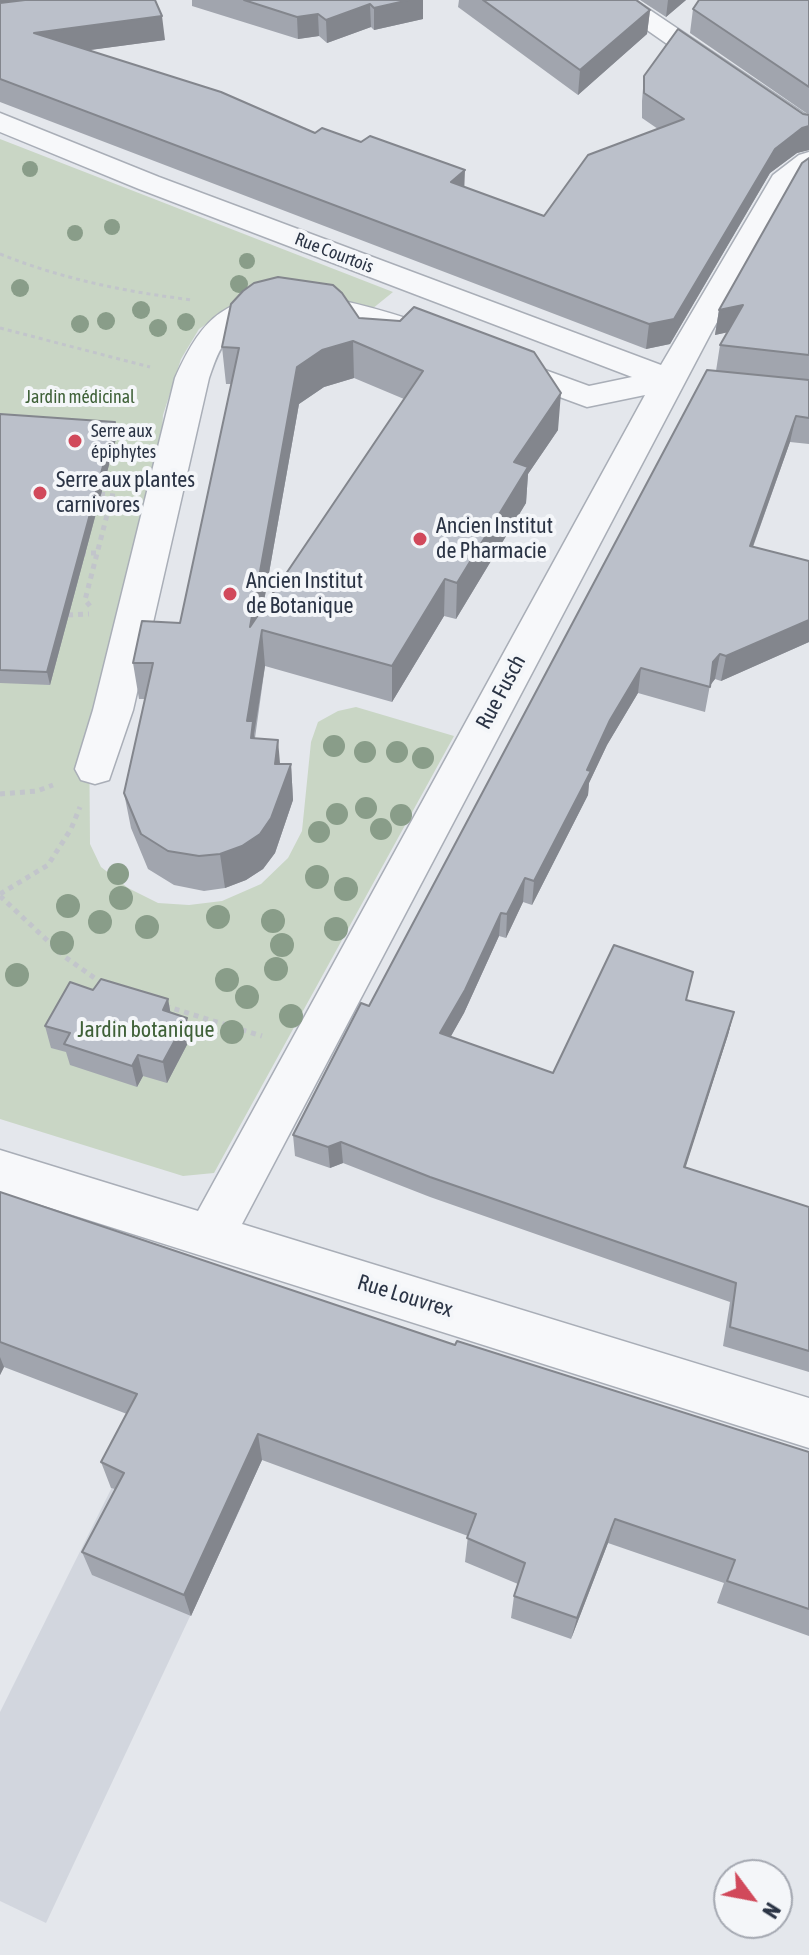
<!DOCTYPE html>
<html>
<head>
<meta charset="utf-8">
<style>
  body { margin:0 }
  #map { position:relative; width:809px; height:1955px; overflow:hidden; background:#e4e7ec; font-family:"Asap Condensed",sans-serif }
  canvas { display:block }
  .north { position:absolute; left:713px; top:1859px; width:80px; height:80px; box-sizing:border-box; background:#f4f6f9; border:2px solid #a4a8b1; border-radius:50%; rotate:122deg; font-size:22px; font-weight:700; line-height:32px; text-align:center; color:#2b3445 }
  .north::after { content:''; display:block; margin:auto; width:28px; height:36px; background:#d1495b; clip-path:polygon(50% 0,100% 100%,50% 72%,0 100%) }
</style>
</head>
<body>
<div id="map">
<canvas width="809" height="1955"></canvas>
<div class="north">N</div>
</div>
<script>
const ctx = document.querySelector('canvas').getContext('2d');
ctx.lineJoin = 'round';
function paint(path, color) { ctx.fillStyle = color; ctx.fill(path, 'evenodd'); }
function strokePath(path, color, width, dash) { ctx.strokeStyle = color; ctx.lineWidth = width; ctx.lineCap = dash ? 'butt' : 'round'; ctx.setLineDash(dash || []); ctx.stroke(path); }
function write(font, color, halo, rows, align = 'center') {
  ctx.font = font + ' "Asap Condensed",sans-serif'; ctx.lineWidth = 8; ctx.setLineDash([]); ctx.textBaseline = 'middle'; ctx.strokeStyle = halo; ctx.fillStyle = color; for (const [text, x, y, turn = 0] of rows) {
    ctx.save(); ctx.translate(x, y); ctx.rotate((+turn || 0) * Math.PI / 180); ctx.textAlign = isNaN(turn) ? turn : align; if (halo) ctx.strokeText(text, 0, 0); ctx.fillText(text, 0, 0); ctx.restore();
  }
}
paint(new Path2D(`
  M145 1421 246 1497 46 1923 0 1901V1712Z`), '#d2d6de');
paint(new Path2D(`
  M0 139 393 292 372 309 338 298 243 300 199 329 181 359 163 415 162 432 98 697 89 719 90 844 101 867 128 888 158 903 189 905 222 901 261 884 288 858 302 831 311 742 318 722 338 711 356 707 454 736 214 1173 183 1176 0 1119Z`), '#c9d6c5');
const minor = new Path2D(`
  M604 0H635L809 117V139L799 136Z
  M0 113 159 177 661 365 773 175 799 155 809 152V175L795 186 712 331 242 1224 809 1398V1448L0 1192V1150L198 1211 645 395 587 407 489 371 485 364 489 357 501 354 589 386 632 377 139 189 0 132Z
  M298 293C352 300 401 315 451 334L456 341 451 348 440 351C378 335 275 275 224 344 217 353 213 367 209 378L133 710 109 780 95 784 81 780 75 769 93 710 175 378C205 312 226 298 298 293Z`);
strokePath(minor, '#a9aeb7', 3);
strokePath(new Path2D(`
  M0 254C62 279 126 292 193 300
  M0 328 150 367`), '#c2c5cb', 3, [4, 4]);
strokePath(new Path2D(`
  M100 494 119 497
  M81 553H97
  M90 606 85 600 109 507 115 505
  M68 615 89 614
  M0 794 37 791 53 785
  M0 894 48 865 71 829 80 807
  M0 896 65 957 103 984
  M165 1006 262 1036`), '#c2c5cb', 5, [5, 5]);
paint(minor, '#f7f8fa');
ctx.fillStyle = '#899d89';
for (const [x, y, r] of [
  [30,169,8],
  [112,227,8],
  [75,233,8],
  [247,261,8],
  [239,284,9],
  [20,288,9],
  [141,310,9],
  [106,321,9],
  [186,322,9],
  [80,324,9],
  [158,328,9],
  [334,746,11],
  [365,752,11],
  [397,752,11],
  [423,758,11],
  [366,808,11],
  [337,814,11],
  [401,815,11],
  [381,829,11],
  [319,832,11],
  [118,874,11],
  [317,877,12],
  [346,889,12],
  [121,898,12],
  [68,906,12],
  [218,917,12],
  [273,921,12],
  [100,922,12],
  [147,927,12],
  [336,929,12],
  [62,943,12],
  [282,945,12],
  [276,969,12],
  [17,975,12],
  [227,980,12],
  [247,997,12],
  [291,1016,12],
  [232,1032,12]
]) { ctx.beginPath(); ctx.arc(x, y, r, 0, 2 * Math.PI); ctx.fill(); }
paint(new Path2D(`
  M0 0 165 40 89 50 544 216 658 129 642 118V101L644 76 809 115V150L797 153 770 173 670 344 646 349 0 102Z
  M192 0H423V19L374 30 371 27 327 43 319 36 298 39 192 6Z
  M459 0H636L650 10 647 34 578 95 458 7Z
  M640 0H686L666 17Z
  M809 0V115L690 33 693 9Z
  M809 158V444L790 442 753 547 809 561V642L721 681 715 679 710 685 705 712 638 693 607 745 589 783 588 795 532 905 523 902 506 938 499 936 464 1013 450 1037 553 1073 687 1000 734 1012 728 1035 685 1167 809 1207V1372L723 1346 730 1302 430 1197 343 1163 330 1168 295 1156 293 1135 369 1006 716 371 720 345 728 332 715 335 719 310Z
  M359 318 558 430 528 474 526 503 456 619 444 616 392 702 265 666 255 738 280 764H291L293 800 275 853 263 869 246 880 225 888 204 891 174 885 148 869 131 828 124 793 145 699H139L133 663 180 623 231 384H226L222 347ZM354 378 404 399 263 607 299 404 324 387Z
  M0 414 117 435 50 685 0 683Z
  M93 990 168 999 170 1013 190 1039 167 1083 143 1076 137 1087 70 1065 66 1052 51 1048 45 1026Z
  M0 1192 455 1345 809 1452V1636L717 1603 724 1583 608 1543 571 1639 511 1618 514 1596 518 1584 465 1562 468 1536 262 1460 191 1616 92 1575 82 1552 115 1489 111 1488 101 1462 127 1414 4 1367 0 1375Z`), '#a1a5ae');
paint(new Path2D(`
  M0 0H48L0 7Z
  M409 0H423V19L374 30V8Z
  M668 0H686L666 17Z
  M370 4 371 27 327 43 326 20Z
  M650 10 647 34 578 95 580 70Z
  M318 14 319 36 298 39 297 17Z
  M162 16 165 40 38 57 34 33Z
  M809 126V150L797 153 770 173 670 344 646 349 649 324 775 149 802 128Z
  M465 170 464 195 451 182Z
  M743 305 738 330 715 335 719 310Z
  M353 341 354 378 324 387 299 404 253 663 250 627 297 367 322 350Z
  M561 393 558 430 528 474 526 503 456 619 457 583 514 462Z
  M796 416 790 442 744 571 750 546Z
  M115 422 117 435 50 685 47 672Z
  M445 579 444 616 392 702V666Z
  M809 620V642L721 681 726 656Z
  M262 630 265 666 254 734 256 757 247 721Z
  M720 654 715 679 709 687 713 662Z
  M641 668 638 693 607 745 589 783 588 795 532 905 534 881 610 720Z
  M278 740 281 775 275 764Z
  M291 764 293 800 275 853 263 869 246 880 225 888 220 854Z
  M525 878 523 902 506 938 507 914Z
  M501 913 499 936 464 1013 440 1056V1033Z
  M168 999 172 1021 163 1010Z
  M734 1012 728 1035 679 1188 684 1167Z
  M187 1018 190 1039 167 1083 163 1062Z
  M138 1055 143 1076 137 1087 132 1066Z
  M341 1142 343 1163 330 1168 328 1147Z
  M0 1357 4 1367 0 1375Z
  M258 1434 262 1460 191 1616 184 1595Z
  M615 1519 608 1543 571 1639 577 1618Z`), '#83868d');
const building = new Path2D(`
  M25 0H155L162 16 34 33 221 92 315 133 322 128 361 142 370 136 465 170 451 182 544 216 588 155 684 119 644 93V76L678 29 803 114 809 115V126L802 128 775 149 674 319 649 324 0 79V3Z
  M244 0H409L374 8 370 4 326 20 318 14 297 17Z
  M483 0H636L650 10 580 70Z
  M699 0H809V87L693 9Z
  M809 158V355L720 345 743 305 719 310 802 163Z
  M278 277 333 285 342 293 359 318 400 321 414 307 534 352 561 393 514 462 528 467 457 583 445 579 392 666 262 630 247 721H253L251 738 278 740 275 764H291L271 818 260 834 242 846 220 854 199 856 168 851 141 834 124 793 153 663H133L142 621 180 623 239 348 222 347 231 304 243 291 254 283ZM353 341 423 371 250 627 297 367 322 350Z
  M707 370 809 380V418L796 416 750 546 809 561V620L726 656 720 654 713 662 710 687 641 668 610 720 587 770 591 771 534 881 525 878 507 914 501 913 465 990 440 1033 553 1073 614 945 693 972 686 1000 734 1012 684 1167 809 1207V1351L730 1327 736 1283 430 1177 341 1142 328 1147 293 1135 361 1003 369 1006Z
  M0 414 115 422 47 672 0 670Z
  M101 979 168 999 163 1010 187 1018 163 1062 138 1055 132 1066 64 1044 70 1033 45 1026 70 982 93 990Z
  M0 1192 455 1345 457 1341 809 1452V1609L727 1581 735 1560 615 1519 577 1618 514 1596 525 1563 467 1538 476 1514 258 1434 184 1595 82 1552 124 1473 101 1462 137 1394 0 1342Z`);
paint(building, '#bbc0ca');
strokePath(building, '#83868d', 2);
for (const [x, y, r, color] of [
  [75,441,8,"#d1495b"],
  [40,493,8,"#d1495b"],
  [420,539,8,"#d1495b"],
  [230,594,8,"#d1495b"]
]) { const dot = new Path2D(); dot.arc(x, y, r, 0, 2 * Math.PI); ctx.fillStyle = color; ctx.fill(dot); strokePath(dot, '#f4f6f9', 3); }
write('18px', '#2b3445', '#f4f6f9', [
  ["Rue Courtois",334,253,21]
]);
write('18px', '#3f6138', '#f4f6f9', [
  ["Jardin médicinal",80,397]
]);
write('18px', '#2b3445', '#f4f6f9', [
  ["Serre aux",91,431],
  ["épiphytes",91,452]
], 'left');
write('22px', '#2b3445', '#f4f6f9', [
  ["Serre aux plantes",56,480],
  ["carnivores",56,505],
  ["Ancien Institut",436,526],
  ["de Pharmacie",436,551],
  ["Ancien Institut",246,581],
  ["de Botanique",246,606]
], 'left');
write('22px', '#2b3445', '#f4f6f9', [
  ["Rue Fusch",501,692,-62],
  ["Rue Louvrex",405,1296,17]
]);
write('22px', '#3f6138', '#f4f6f9', [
  ["Jardin botanique",146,1030]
]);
</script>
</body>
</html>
